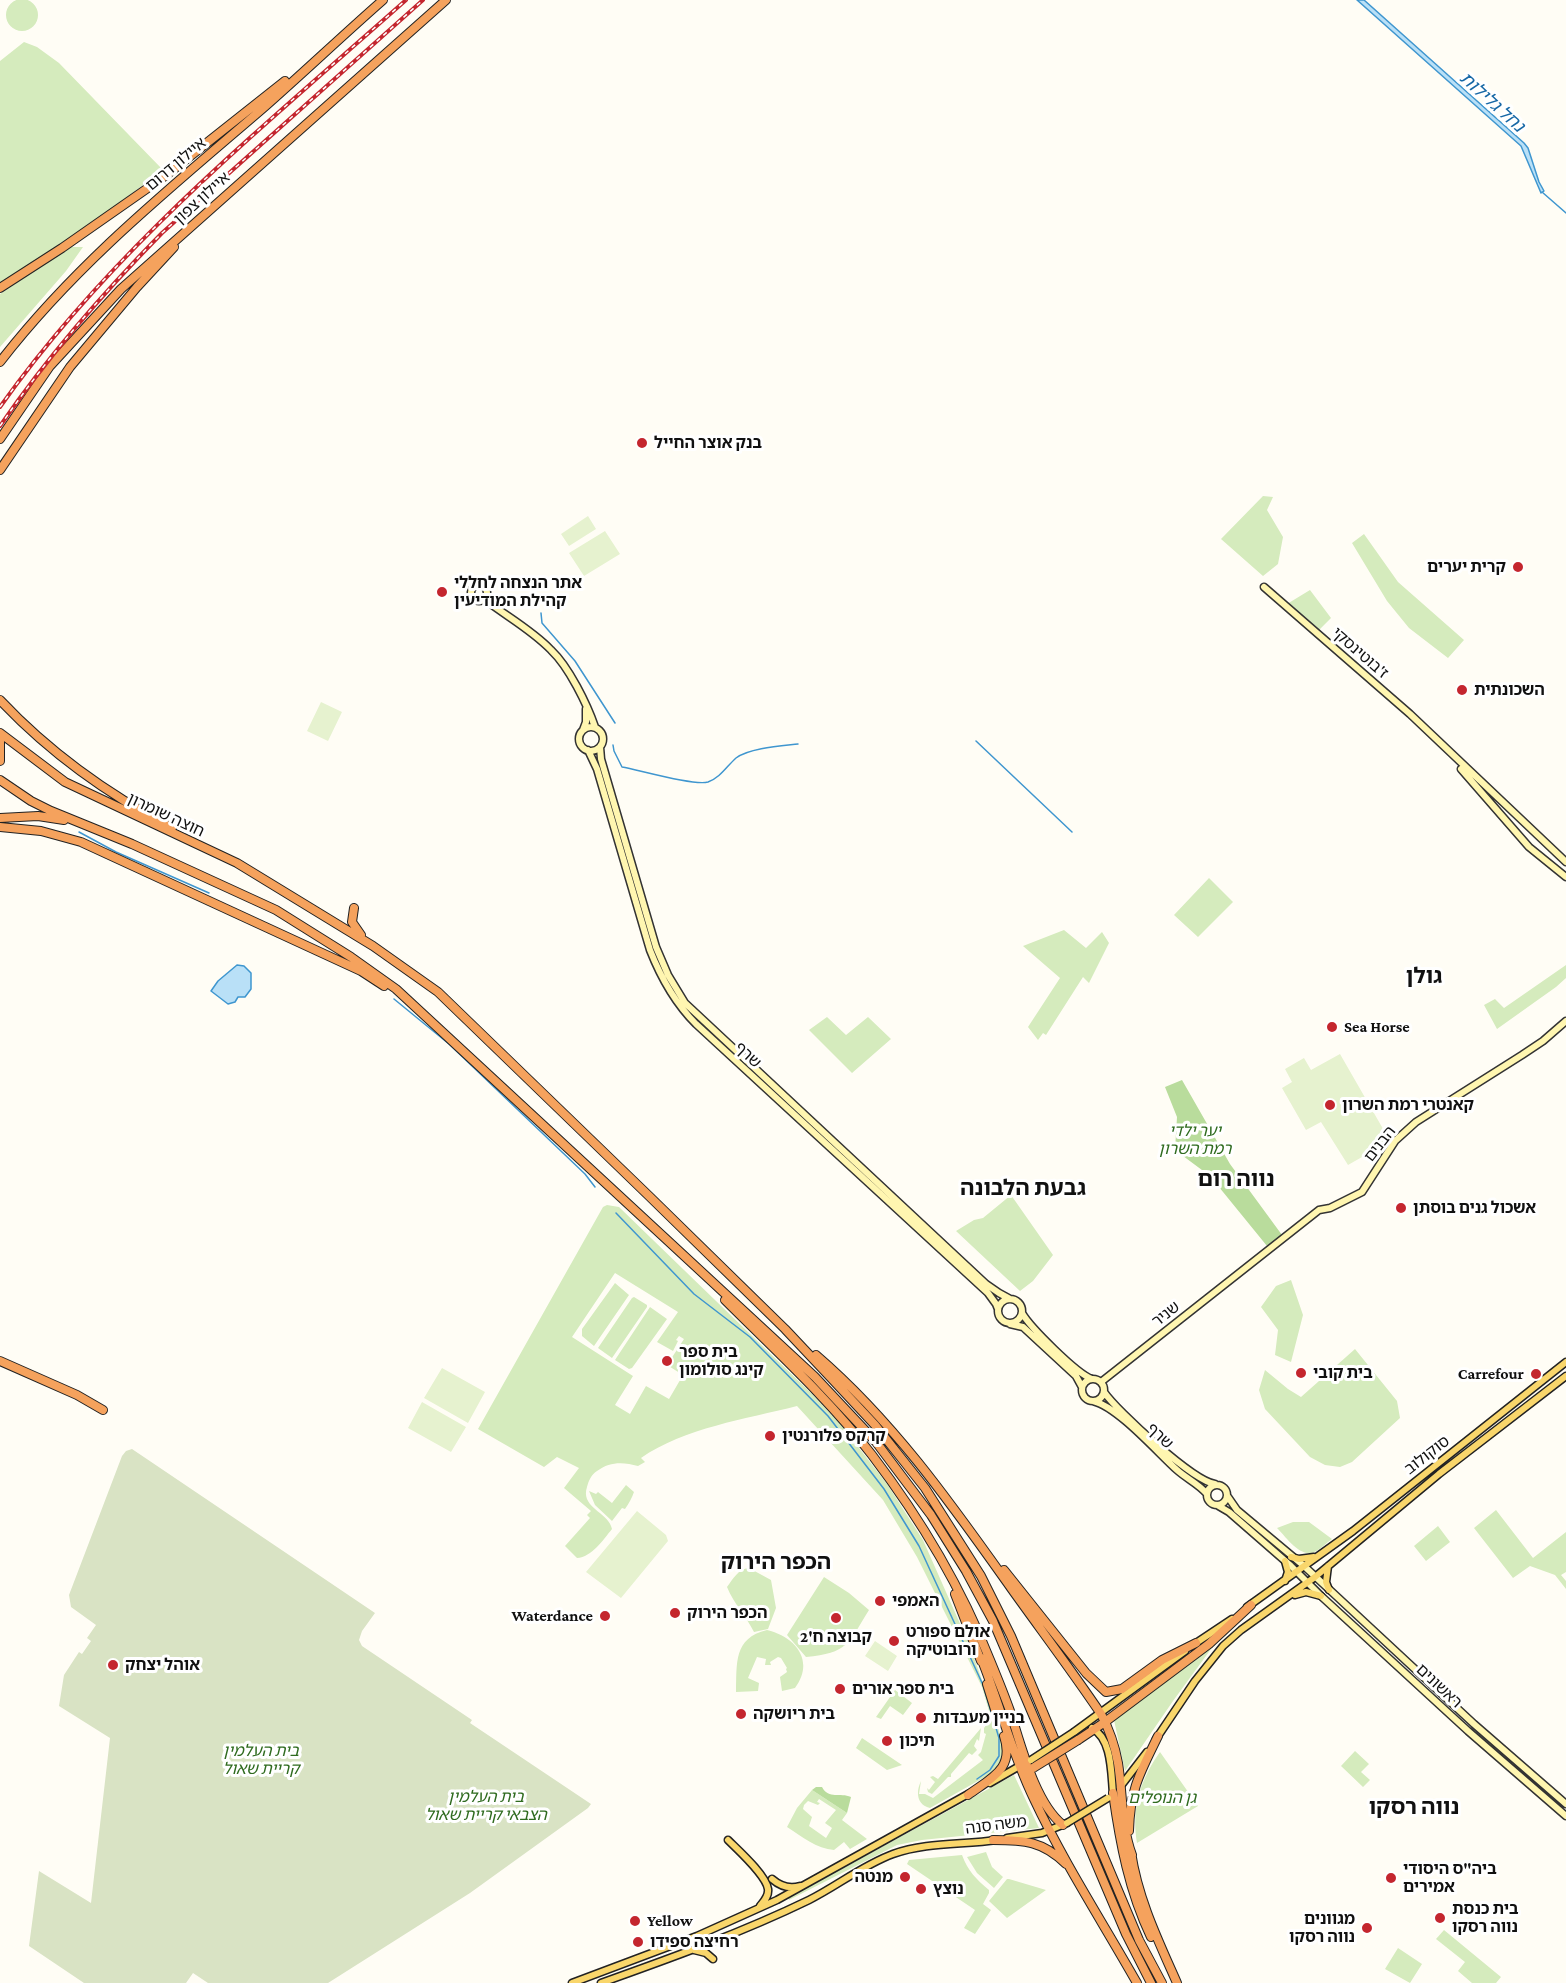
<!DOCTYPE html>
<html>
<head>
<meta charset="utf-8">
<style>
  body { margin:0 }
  canvas { display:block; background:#fffdf5 }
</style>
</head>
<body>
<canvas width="1566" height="1983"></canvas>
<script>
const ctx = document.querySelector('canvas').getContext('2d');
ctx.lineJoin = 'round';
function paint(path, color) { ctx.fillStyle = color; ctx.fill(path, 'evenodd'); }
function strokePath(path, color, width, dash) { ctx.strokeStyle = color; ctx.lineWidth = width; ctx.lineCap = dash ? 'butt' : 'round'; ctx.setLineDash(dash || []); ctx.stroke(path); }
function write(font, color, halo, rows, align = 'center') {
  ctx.font = font + ' "Crimson Pro","Noto Sans Hebrew",serif'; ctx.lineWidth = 6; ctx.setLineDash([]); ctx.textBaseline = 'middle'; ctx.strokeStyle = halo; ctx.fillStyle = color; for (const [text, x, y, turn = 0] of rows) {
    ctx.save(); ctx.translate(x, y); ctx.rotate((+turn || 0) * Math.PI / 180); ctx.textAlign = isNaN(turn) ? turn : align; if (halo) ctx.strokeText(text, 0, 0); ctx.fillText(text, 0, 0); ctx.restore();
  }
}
paint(new Path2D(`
  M6 15a16 16 0 1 1 32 0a16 16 0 1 1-32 0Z
  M24 42 37 47 59 63 163 170 68 241 0 285V61Z
  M71 247H83L66 271 0 347V294Z
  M1263 496 1273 497 1267 510 1283 537 1278 564 1263 576 1221 539Z
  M1364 534 1398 582 1464 640 1448 658 1409 628 1387 601 1352 543Z
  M1310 590 1331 618 1318 631 1287 604Z
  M1209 878 1233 902 1198 937 1174 915Z
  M1064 930 1086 948 1102 932 1109 943 1089 983 1083 977 1046 1035 1043 1033 1038 1040 1028 1027 1060 978 1023 946Z
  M1566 965V978L1556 987 1497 1029 1484 1005 1495 999 1504 1008Z
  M827 1017 846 1035 868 1017 891 1039 852 1073 809 1030Z
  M1011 1195 1053 1255 1033 1281 1020 1291 956 1231 974 1220 983 1218Z
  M607 1205 619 1207 812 1394 842 1426 887 1484 923 1540 969 1644 995 1716 1003 1746V1758L1000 1764 992 1773 930 1808C916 1805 916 1791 921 1781L919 1794H925L933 1798 983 1760 978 1755 981 1752 986 1734 984 1733V1728L991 1718 982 1687 917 1557 883 1500 797 1406C746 1419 684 1428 641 1458L645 1462 638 1466C624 1462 610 1461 597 1471 591 1475 589 1480 587 1487 580 1508 609 1512 612 1529 603 1540 592 1557 577 1558L565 1546 590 1518 587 1515 591 1511 564 1488 579 1468 557 1457 544 1467 478 1429 603 1207ZM615 1273 678 1312 657 1342 673 1351 678 1341 676 1340 679 1336 684 1339 667 1365 683 1375 669 1399 646 1386 630 1414 615 1405 633 1376 572 1337Z
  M1291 1280 1303 1315 1291 1362 1275 1355 1278 1330 1261 1307 1276 1286Z
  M615 1283 629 1295 594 1346 582 1336V1329Z
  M634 1297 647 1305V1307L612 1358 598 1348 632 1298Z
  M650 1307 667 1319 632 1368 629 1369 615 1360Z
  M1355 1349 1397 1401 1400 1418 1352 1462 1340 1467 1325 1465 1310 1457 1265 1409 1259 1390 1265 1370 1288 1389 1301 1397Z
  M626 1485 634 1492C632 1498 629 1503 625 1509L622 1508 612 1521 595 1505 589 1491 596 1494 598 1492 612 1503Z
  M1496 1510 1533 1558 1566 1532V1572L1561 1575 1566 1581V1589L1555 1575 1530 1566 1513 1578 1474 1528Z
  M1293 1522H1309L1332 1539C1326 1543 1319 1551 1312 1553 1299 1556 1285 1536 1277 1528Z
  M1438 1526 1450 1542 1426 1561 1414 1546Z
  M749 1568 771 1580 776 1608 768 1629 754 1632C746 1616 734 1604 727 1587 733 1579 738 1569 749 1568Z
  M824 1577 849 1593 869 1610C848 1644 848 1653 806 1657L787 1635Z
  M767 1630C796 1637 815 1661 795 1688L782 1691 780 1677 787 1672 786 1669 787 1668 781 1658 778 1657 770 1662 771 1665H765L766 1659 757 1657 748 1678 759 1683 758 1691 736 1692C737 1664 733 1638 767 1630Z
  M1214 1645 1173 1701 1125 1771 1114 1720Z
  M895 1690 912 1703 903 1715 890 1706 881 1719 876 1717Z
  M981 1728 979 1741 977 1739 974 1746 977 1750 972 1755 969 1753 951 1774V1777H948L932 1794 928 1792 927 1788 929 1790 935 1782 930 1777 933 1776 938 1779Z
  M862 1738 902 1765 887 1770 856 1748Z
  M1355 1751 1369 1764 1361 1772 1370 1780 1363 1787 1341 1766Z
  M1160 1752 1198 1806 1137 1843C1131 1809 1140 1780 1160 1752Z
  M1014 1775 1039 1828 922 1840 897 1845 789 1900 788 1898Z
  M812 1790 847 1813 842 1820 867 1839 850 1849 844 1842 834 1850C817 1849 801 1836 787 1827L797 1808ZM819 1799 836 1810 825 1823 832 1828 826 1838 809 1826 812 1817 803 1809 804 1805 808 1801 818 1805 820 1803 817 1802Z
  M986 1852 992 1867 1003 1877 994 1888 977 1873 967 1857Z
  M962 1855C968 1871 976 1879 989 1890V1893L983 1904 991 1910 975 1934 964 1928 975 1910 907 1864 909 1860Z
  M1007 1879H1009L1046 1890 1007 1918 989 1901Z
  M1444 1930 1501 1977 1496 1983H1472L1458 1971 1465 1962 1436 1939Z
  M1398 1948 1422 1964 1410 1983 1385 1969Z`), '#d5ebbd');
paint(new Path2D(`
  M1182 1080 1230 1164 1282 1235 1267 1246 1210 1176 1175 1150 1177 1117 1165 1087Z
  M816 1787H822C829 1800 840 1792 851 1797L847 1813 812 1790Z`), '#b9dc9c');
paint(new Path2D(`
  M132 1449 375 1613 362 1631 359 1640 362 1646 472 1720 470 1723 591 1804 588 1808 470 1893 328 1983H208L193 1973 186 1983H84L29 1946 39 1871 91 1903 110 1738 59 1706 64 1675 79 1652 82 1654 91 1641 87 1638 96 1625 71 1607 69 1595 122 1456 126 1451Z`), '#d9e3c4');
paint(new Path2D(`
  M588 516 596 529 569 546 561 534Z
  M605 531 620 554 584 576 569 553Z
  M321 702 342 712 328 741 307 731Z
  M1340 1054 1390 1141 1348 1165 1321 1122 1306 1130 1282 1088 1292 1082 1285 1069 1304 1058 1311 1070Z
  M442 1368 485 1392 468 1423 424 1398Z
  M422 1402 466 1427 451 1452 408 1428Z
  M637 1511 666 1535 668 1541 621 1598 586 1572Z
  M875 1641 897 1656 888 1671 865 1656Z`), '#e6f2cf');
const water = new Path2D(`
  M1357 0H1364L1524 143 1528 148 1539 182 1544 191 1541 193 1521 146Z
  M237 965 244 966 251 973V989L245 997H238L235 1002 228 1004 211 991 218 981Z`);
paint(water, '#b9e0f7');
strokePath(water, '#3f96cf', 1.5);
strokePath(new Path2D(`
  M1542 192 1566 213
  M541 613 542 623 575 661 615 723
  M976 741 1072 832
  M613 745 614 751 622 767C639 770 694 786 708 782 720 778 727 766 736 758 750 748 781 746 798 744
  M79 832 116 852 209 893
  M394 999 449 1044 585 1174 595 1187
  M616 1213 694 1294 750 1337 828 1416 884 1489 919 1546 983 1685 999 1738V1756L990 1770 977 1779`), '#3f96cf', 1.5);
const secondary = new Path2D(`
  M471 593a8 8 0 1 1 16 0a8 8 0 1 1-16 0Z
  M1264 587 1410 714 1566 862
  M484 599C506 616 532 630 551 650 569 667 587 704 595 727
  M579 739a12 12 0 1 1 24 0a12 12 0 1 1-24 0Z
  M583 730 586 722V709
  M600 747 601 759 656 947 668 975 685 1003 986 1284 999 1293 1010 1299
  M588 750 597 769 650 950C661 978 675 1003 696 1024L988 1293 996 1304 998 1309
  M1461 769 1529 847 1566 877
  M998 1311a12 12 0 1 1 24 0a12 12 0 1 1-24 0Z
  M1022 1313C1030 1327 1077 1374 1092 1379
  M1010 1324 1023 1327 1076 1376 1082 1387
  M1082 1390a11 11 0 1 1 22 0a11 11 0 1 1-22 0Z
  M1101 1382 1319 1210 1330 1208 1362 1192 1395 1141 1416 1122 1522 1055 1543 1041 1566 1021
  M1104 1392C1117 1411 1193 1481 1215 1484
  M1093 1401C1118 1407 1157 1452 1177 1470 1187 1479 1199 1484 1207 1494
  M1207 1495a10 10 0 1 1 20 0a10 10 0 1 1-20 0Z
  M1228 1497 1237 1510 1304 1566 1474 1724 1566 1804
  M1217 1505 1229 1512 1291 1566 1321 1596 1468 1731 1566 1816`);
const primary = new Path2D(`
  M1291 1557 1299 1559 1314 1557
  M1285 1561 1288 1572 1285 1581
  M1328 1566 1326 1582 1329 1590
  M1295 1595 1306 1592 1321 1596
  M1247 1607 1353 1531 1566 1362
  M1193 1645 1232 1619
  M1092 1728C1112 1739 1111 1772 1113 1793
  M1074 1732 1185 1651
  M1156 1739 1195 1681 1223 1646 1241 1630 1315 1577 1439 1474 1566 1376
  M990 1783 1023 1764
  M1120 1787 1147 1752
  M1007 1838 1042 1833 1067 1823
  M728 1840C738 1850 766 1875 768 1889 769 1896 764 1901 760 1906
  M772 1879C780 1886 790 1889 800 1886
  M694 1950 706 1953 713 1959
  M572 1983 697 1936 777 1900 970 1793
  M601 1983C671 1958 741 1933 809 1900 837 1886 863 1865 893 1854 926 1842 963 1845 997 1840`);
const highway = new Path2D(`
  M0 288 62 248 165 176 285 81
  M0 362C75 265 169 189 261 110 302 74 342 36 383 0
  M0 439 50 366 121 289 446 0
  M0 470 70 367 137 287 174 247
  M0 700C49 752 109 795 172 828
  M0 733 65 782 237 863 373 946 438 992 649 1196 785 1329 833 1380 875 1425 925 1488 981 1576 1011 1636 1139 1940 1162 1983
  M0 735V761
  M0 780 31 801 51 811 132 844 276 910 351 957 396 989 815 1377 876 1442 931 1515 966 1571 993 1621 1126 1934 1151 1983
  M0 818 38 816 64 820
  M0 827 41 831 81 842 361 971 384 986
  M354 908 352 922 361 935
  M725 1300C775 1350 829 1399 872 1455 920 1518 961 1587 990 1660 997 1677 1004 1694 1010 1711 1021 1745 1035 1803 1063 1825
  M816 1355C894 1422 952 1505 1011 1588 1041 1630 1072 1671 1101 1714 1109 1729 1115 1746 1118 1763 1123 1794 1121 1825 1132 1855
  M0 1361 77 1395 103 1410
  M1004 1570 1086 1673 1106 1692 1122 1689 1162 1660 1196 1643
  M955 1594 981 1661
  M981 1658C1000 1705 1012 1754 1034 1799 1063 1861 1103 1923 1137 1983
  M987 1684 998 1719
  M1078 1740 1105 1722 1209 1644 1251 1605
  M1113 1793C1120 1843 1129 1891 1151 1937
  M968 1795C991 1778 1015 1769 1004 1736
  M1129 1831C1130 1789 1140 1773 1158 1736
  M993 1840C1024 1840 1043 1841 1066 1864
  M1131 1852C1138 1899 1158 1940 1177 1983`);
strokePath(secondary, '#333', 9);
strokePath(primary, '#222', 9);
strokePath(highway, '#222', 10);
strokePath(secondary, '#fff6b0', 6);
strokePath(primary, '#f9d66b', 6);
strokePath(highway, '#f5a25d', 8);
const rail = new Path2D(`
  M0 407C112 249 262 128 406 0
  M0 426C48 356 103 293 162 233L423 0`);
strokePath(rail, '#c4262e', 4);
strokePath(rail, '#fff', 1.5, [4.5]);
const primaryBridge = new Path2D(`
  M1031 1760 1074 1732
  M1067 1823 1108 1798`);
const highwayBridge = new Path2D(`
  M1033 1768 1078 1740`);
strokePath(primaryBridge, '#222', 9, []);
strokePath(highwayBridge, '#222', 10, []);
strokePath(primaryBridge, '#f9d66b', 6);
strokePath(highwayBridge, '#f5a25d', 8);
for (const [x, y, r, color] of [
  [642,443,6,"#c4262e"],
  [1518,567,6,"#c4262e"],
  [442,592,6,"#c4262e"],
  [1462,690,6,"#c4262e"],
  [1332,1027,6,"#c4262e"],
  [1330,1105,6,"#c4262e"],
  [1401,1208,6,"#c4262e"],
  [667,1361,6,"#c4262e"],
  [1301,1373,6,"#c4262e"],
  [1536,1374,6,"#c4262e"],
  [770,1436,6,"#c4262e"],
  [880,1601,6,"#c4262e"],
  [675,1613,6,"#c4262e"],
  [605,1616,6,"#c4262e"],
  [836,1618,6,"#c4262e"],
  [894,1641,6,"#c4262e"],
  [113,1665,6,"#c4262e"],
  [840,1689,6,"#c4262e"],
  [741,1714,6,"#c4262e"],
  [921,1718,6,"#c4262e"],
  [887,1741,6,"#c4262e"],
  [905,1877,6,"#c4262e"],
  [1391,1878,6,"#c4262e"],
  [921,1889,6,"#c4262e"],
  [1440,1918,6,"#c4262e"],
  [635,1921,6,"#c4262e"],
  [1367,1928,6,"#c4262e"],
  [638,1942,6,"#c4262e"]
]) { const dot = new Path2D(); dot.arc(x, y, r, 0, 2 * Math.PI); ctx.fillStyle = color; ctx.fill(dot); strokePath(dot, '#fff', 2); }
write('16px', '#111', '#fff', [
  ["איילון דרום",176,164,-40],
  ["איילון צפון",202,198,-42],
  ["ז'בוטינסקי",1360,653,41],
  ["חוצה שומרון",166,815,25],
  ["שרף",748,1055,43],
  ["הבנים",1380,1144,-52],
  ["שניר",1166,1314,-39],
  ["שרף",1160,1436,43],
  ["סוקולוב",1427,1455,-38],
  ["ראשונים",1439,1686,43],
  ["משה סנה",996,1825,-7]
]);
write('bold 16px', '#111', '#fff', [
  ["בנק אוצר החייל",654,443],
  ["קרית יערים",1506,567,"right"],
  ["אתר הנצחה לחללי",454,583],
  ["קהילת המודיעין",454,601],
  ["השכונתית",1474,690],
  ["Sea Horse",1344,1027],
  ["קאנטרי רמת השרון",1342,1105],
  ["אשכול גנים בוסתן",1413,1208],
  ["בית ספר",679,1352],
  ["קינג סולומון",679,1370],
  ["בית קובי",1313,1373],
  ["Carrefour",1524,1374,"right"],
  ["קרקס פלורנטין",782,1436],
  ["האמפי",892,1601],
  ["הכפר הירוק",687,1613],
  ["Waterdance",593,1616,"right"],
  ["אולם ספורט",906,1632],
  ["ורובוטיקה",906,1650],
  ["קבוצה ח'2",836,1637,"center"],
  ["אוהל יצחק",125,1665],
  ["בית ספר אורים",852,1689],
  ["בית ריושקה",753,1714],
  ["בניין מעבדות",933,1718],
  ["תיכון",899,1741],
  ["ביה\"ס היסודי",1403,1869],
  ["אמירים",1403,1887],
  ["מנטה",893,1877,"right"],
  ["נוצץ",933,1889],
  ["בית כנסת",1452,1909],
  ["נווה רסקו",1452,1927],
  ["מגוונים",1355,1919,"right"],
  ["נווה רסקו",1355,1937,"right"],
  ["Yellow",647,1921],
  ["רחיצה ספידו",650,1942]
], 'left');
write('italic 16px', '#2f6b1f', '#fff', [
  ["יער ילדי",1195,1131],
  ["רמת השרון",1195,1149],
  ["בית העלמין",261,1751],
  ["קריית שאול",261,1769],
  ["בית העלמין",486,1797],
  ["הצבאי קריית שאול",486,1815],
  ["גן הנופלים",1162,1798]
]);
write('italic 18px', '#1768a6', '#fff', [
  ["נחל גלילות",1492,102,42]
]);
write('bold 22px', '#111', '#fff', [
  ["גולן",1424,976],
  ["נווה רום",1236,1179],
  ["גבעת הלבונה",1023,1188],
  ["הכפר הירוק",776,1562],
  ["נווה רסקו",1414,1807]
]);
</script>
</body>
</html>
